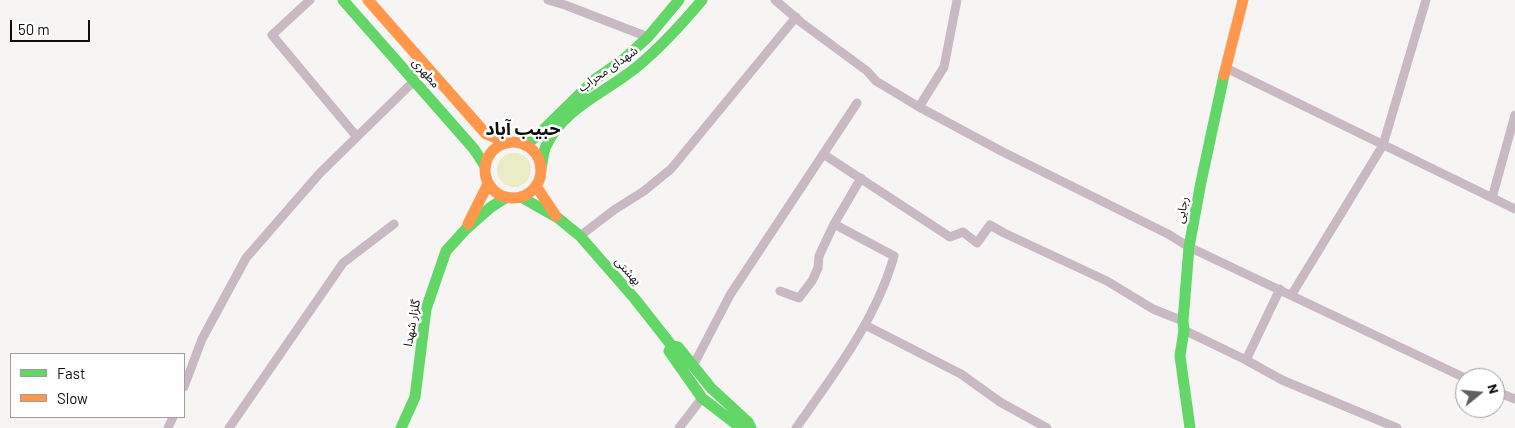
<!DOCTYPE html>
<html>
<head>
<meta charset="utf-8">
<style>
  body { margin:0 }
  #map { position:relative; width:1515px; height:428px; overflow:hidden; background:#f7f5f4; font-family:Barlow,sans-serif }
  canvas { display:block }
  .legend { position:absolute; left:10px; top:353px; width:175px; height:65px; box-sizing:border-box; background:#fff; border:1px solid #9f9f9e; margin:0; padding:6px 9px; list-style:none; font-size:15px; color:#0f0e0d }
  .legend li { display:flex; align-items:center; gap:10px; height:25px }
  .legend b { width:25px; border:1px solid #9f9f9e }
  .north { position:absolute; left:1455px; top:368px; width:50px; height:50px; box-sizing:border-box; background:#fff; border:1px solid #9f9f9e; border-radius:50%; rotate:73deg; font-size:14px; font-weight:700; line-height:20px; text-align:center; color:#0f0e0d }
  .north::after { content:''; display:block; margin:auto; width:18px; height:22px; background:#605f5e; clip-path:polygon(50% 0,100% 100%,50% 72%,0 100%) }
  .scale { position:absolute; left:10px; top:20px; width:80px; height:22px; box-sizing:border-box; border:2px solid #0f0e0d; border-top:0; padding-left:6px; font-size:15px; line-height:18px; white-space:nowrap; color:#0f0e0d; -webkit-text-stroke:4px #fff; paint-order:stroke }
</style>
</head>
<body>
<div id="map">
<canvas width="1515" height="428"></canvas>
<ul class="legend">
<li><b style="height:6px;background:#63d668"></b>Fast</li>
<li><b style="height:6px;background:#ff974d"></b>Slow</li>
</ul>
<div class="north">N</div>
<div class="scale">50 m</div>
</div>
<script>
const ctx = document.querySelector('canvas').getContext('2d');
ctx.lineJoin = 'round';
function paint(path, color) { ctx.fillStyle = color; ctx.fill(path, 'evenodd'); }
function strokePath(path, color, width, dash) { ctx.strokeStyle = color; ctx.lineWidth = width; ctx.lineCap = dash ? 'butt' : 'round'; ctx.setLineDash(dash || []); ctx.stroke(path); }
function write(font, color, halo, rows, align = 'center') {
  ctx.font = font + ' Barlow,"Noto Sans Arabic",sans-serif'; ctx.lineWidth = 5; ctx.setLineDash([]); ctx.textBaseline = 'middle'; ctx.strokeStyle = halo; ctx.fillStyle = color; for (const [text, x, y, turn = 0] of rows) {
    ctx.save(); ctx.translate(x, y); ctx.rotate((+turn || 0) * Math.PI / 180); ctx.textAlign = isNaN(turn) ? turn : align; if (halo) ctx.strokeText(text, 0, 0); ctx.fillText(text, 0, 0); ctx.restore();
  }
}
paint(new Path2D(`
  M497 170a17 17 0 1 1 34 0a17 17 0 1 1-34 0Z`), '#eaecc6');
strokePath(new Path2D(`
  M310 0 272 35 357 137
  M548 0 565 5 648 37
  M775 0 802 23 867 71 876 81 919 107 1003 152 1168 234 1189 247 1465 378
  M1226 68 1515 209
  M919 107 944 67 957 0
  M823 154 950 237 963 232 977 243 990 225 1004 233 1107 281 1153 309 1183 321
  M1492 198 1515 115
  M580 236 614 210 644 191 671 169 796 17
  M780 291 799 298 812 281 818 268 819 256 834 224 861 178
  M1292 294 1383 145 1426 0
  M865 325 961 374 1000 402 1047 428
  M1184 330 1246 360 1282 380 1397 428
  M1246 360 1280 289
  M693 366 730 295 857 103
  M184 387 202 339 246 258 320 173 414 81
  M1495 391 1515 399
  M168 428 173 417
  M229 428 343 263 394 224
  M679 428 702 398
  M796 428C834 374 876 320 894 256L834 224`), '#c9b9c3', 9);
strokePath(new Path2D(`
  M343 0 474 149 485 166
  M525 145 537 136 594 80 624 59 648 37 679 0
  M541 168C543 161 543 152 546 146 564 107 607 92 638 66 662 46 682 24 702 0
  M521 197 558 218 580 236 635 299 672 346 678 347 711 388 748 422 751 428
  M672 346 669 351 702 398 741 428
  M401 428 415 397 426 309 446 251 466 229 491 207 507 197
  M1190 428 1180 356 1184 330 1183 321 1189 247 1201 182 1224 75`), '#63d668', 11);
strokePath(new Path2D(`
  M368 0 486 134 508 143
  M1224 75 1243 0
  M485 170a28 28 0 1 1 56 0a28 28 0 1 1-56 0Z
  M536 186 556 216
  M468 224 488 184`), '#ff974d', 11);
write('12px', '#0f0e0d', '#fff', [
  ["شهدای محراب",608,69,-35],
  ["مطهری",426,73,49],
  ["رجایی",1182,210,-80],
  ["بهشتی",628,271,49],
  ["گلزار شهدا",412,323,-80]
]);
write('bold 18px', '#0f0e0d', '#fff', [
  ["حبیب آباد",523,129]
]);
</script>
</body>
</html>
